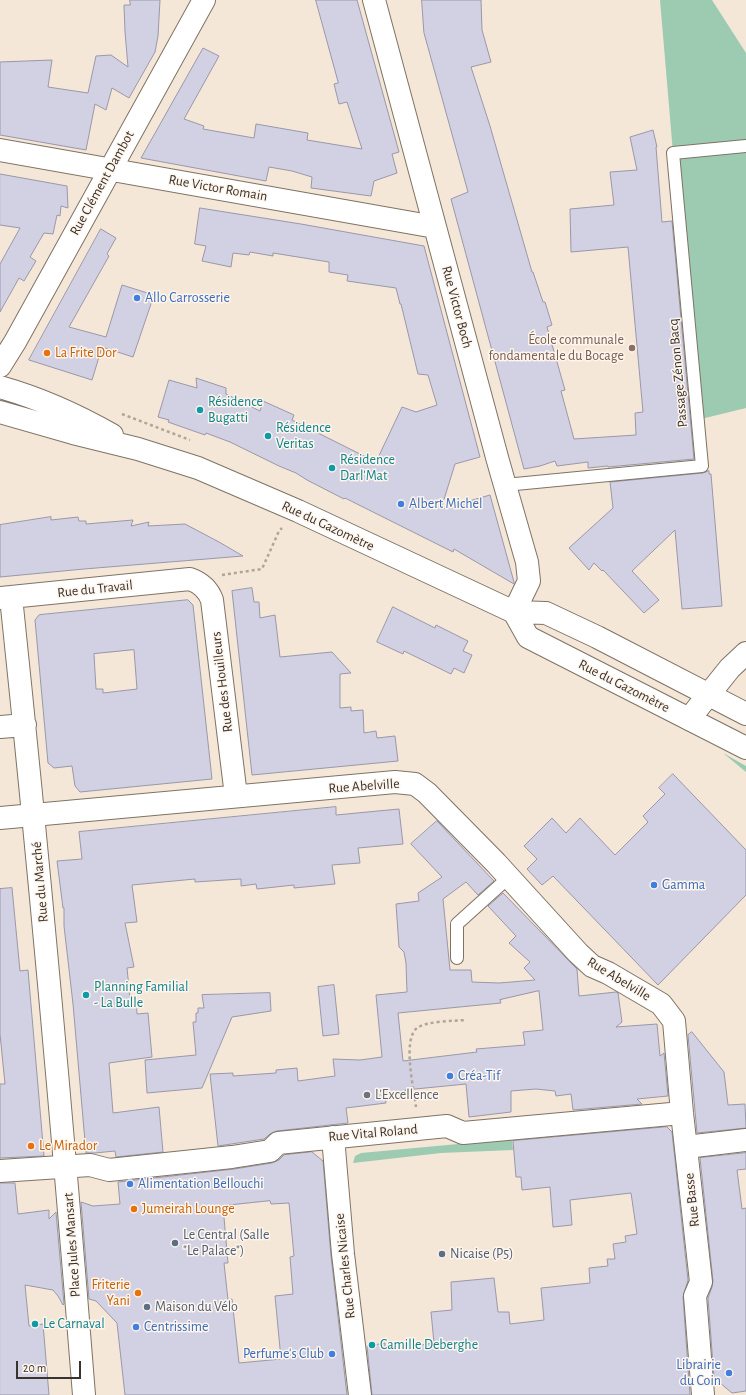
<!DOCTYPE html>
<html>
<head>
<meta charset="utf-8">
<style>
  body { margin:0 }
  #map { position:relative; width:746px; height:1395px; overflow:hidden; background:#f5e7d7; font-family:"Alegreya Sans",sans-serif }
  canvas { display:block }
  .scale { position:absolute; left:16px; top:1361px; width:65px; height:18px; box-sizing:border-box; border:2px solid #39332d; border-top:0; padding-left:5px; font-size:12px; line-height:14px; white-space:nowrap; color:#39332d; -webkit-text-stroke:3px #fef5ec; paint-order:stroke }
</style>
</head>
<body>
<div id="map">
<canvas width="746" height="1395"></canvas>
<div class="scale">20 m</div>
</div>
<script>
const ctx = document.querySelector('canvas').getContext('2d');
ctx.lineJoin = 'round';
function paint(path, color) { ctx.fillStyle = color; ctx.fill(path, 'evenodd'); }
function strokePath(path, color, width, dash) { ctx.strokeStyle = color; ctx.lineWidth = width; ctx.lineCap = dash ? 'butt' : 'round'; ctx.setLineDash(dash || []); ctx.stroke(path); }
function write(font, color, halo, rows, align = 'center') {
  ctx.font = font + ' "Alegreya Sans",sans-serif'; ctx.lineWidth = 3; ctx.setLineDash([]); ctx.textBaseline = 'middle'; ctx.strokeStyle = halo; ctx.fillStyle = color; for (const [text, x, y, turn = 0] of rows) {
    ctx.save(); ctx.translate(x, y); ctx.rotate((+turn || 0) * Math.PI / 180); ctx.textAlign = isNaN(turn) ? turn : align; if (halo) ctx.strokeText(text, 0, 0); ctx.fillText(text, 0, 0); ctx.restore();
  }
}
paint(new Path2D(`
  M660 0H712L746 53V408L697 420 673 153Z
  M723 753 746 766V772Z
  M512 1139 513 1150 441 1153 353 1163 355 1156 361 1153Z`), '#9ccbb2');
const building = new Path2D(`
  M130 0H160L158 36 155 52 129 98 112 88 106 110 95 104 86 150 0 135V62L52 60 48 87 88 93 96 56 111 55 128 67 125 32 124 5H130Z
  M316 0H357L399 152 392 154 397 173 374 181 371 196 311 188 312 177 292 171 269 167 266 181 141 158 203 48 219 56 184 119 204 126 203 129 254 138 256 124 308 133 307 140 362 149 347 102 339 104 334 84 338 83Z
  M422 0H481L482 30 491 62 471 67 490 126 532 272H533L543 302H545L552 325 547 327 565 390 561 391 574 439 636 435 635 413 643 412 628 247 571 252 570 209 614 205 610 172 637 170 630 137 653 130 657 147H656L662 222 672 221 694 459 608 467V466L588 468V462L557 466 555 461 540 466 524 469 451 199 468 192 424 33Z
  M0 174 67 186 68 208 61 206 60 216 57 215 53 234 44 233 30 257 36 261 24 281 19 278 0 312V264L20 228 0 225Z
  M200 208 301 224 424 246 480 457 455 464 441 509 490 495 514 582V584L454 549 453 552 345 498 344 499 307 480 296 473 279 466 230 442 206 433 205 435 168 422 169 420 158 417 169 380 197 388 196 378 226 388V394L260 411 263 401 294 415 292 420 376 462 402 407 416 412 437 405 428 375 418 374 401 304H400L396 288 347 281 348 275 329 272V262L273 253V256L250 252 249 255 233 253 231 267 202 261 206 246 195 244Z
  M101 229 116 238 107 254 109 256 69 327 106 337 122 285 154 295 133 357 102 347 92 380 29 360Z
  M709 471V474H711L722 606 682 609 675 530 632 571 659 600 644 613 603 570 602 571 594 563 589 570 569 548 613 508 610 482 703 473Z
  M51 517V520L78 517 79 521H86V524L133 520 131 526 149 522 148 526 185 524 219 542 243 556 84 569 0 577V525Z
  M252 588 254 602H259L260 618 275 615 280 657 332 652 351 673 340 674V708L351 707V711L363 710 364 733 376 731 377 738 395 736 398 761 252 775 232 591Z
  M188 600 193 605 212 779 80 792 75 786 72 766 54 768 48 763 35 620 39 615ZM134 650 137 689 103 693V689H96L94 654Z
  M393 607 435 628 436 625 468 641 463 651 472 655 464 673 454 668 451 674 404 651 403 654 377 642Z
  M673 774 746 850V895L658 985 553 876 542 885 527 869 537 859 524 846 552 818 566 833 580 818 615 855 648 822 643 816 665 794 659 788Z
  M336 807V815L399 809 403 844 358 848 360 863 332 865 335 884 294 888V885L257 889 256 884 241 886V879L195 882V879L132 885 137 922 125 923 134 967 127 968 130 998H136L137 1014 148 1013 152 1057 109 1063 113 1113 159 1107 163 1152 116 1157 115 1151 95 1153H86L73 1004 64 926V908H63L57 861 82 859 79 832Z
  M437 821 494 881 478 895 466 882 443 899 450 970H471L472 982 499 983 535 980 524 968 530 962 509 943 516 936 488 906 503 893 577 969 579 996 616 992 618 993 622 1022 616 1027 657 1024 660 1056 664 1053 668 1096 637 1099 642 1104 573 1110 571 1094 556 1096 555 1091 536 1089 511 1091V1112L469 1117 466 1084 405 1090 406 1091 385 1094 386 1103 346 1108 348 1123 277 1131 270 1134 264 1139 218 1146 210 1074 233 1073V1076L276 1073V1070L297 1068 298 1081 335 1076 333 1059 360 1060 382 1057 376 995 407 992 406 963 404 952 399 947 396 904 419 901 418 893 442 877 411 844ZM539 991 543 1030 523 1032 525 1045 476 1049 477 1052 403 1061 398 1013 501 1003 500 1000Z
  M12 888 20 971 28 970 44 1156 0 1158V1084H5L0 1034V889Z
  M334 985 339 1034 323 1036 318 987Z
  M270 993 271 1011 232 1017 202 1088 147 1093 145 1060 196 1055 193 1022H196V1013H198V1008H204L202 995Z
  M692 1032 724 1072 728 1105 745 1104 746 1128 697 1133 688 1035Z
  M667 1127 672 1132 688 1280 683 1297 690 1395H372L367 1346 385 1343V1348L414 1346 434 1343 431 1312 452 1310 451 1282 494 1278 498 1312H509L510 1324 544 1320 541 1288 590 1283 589 1268 608 1266 607 1259H615L613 1244 626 1242 625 1236 637 1234 631 1193 570 1200 572 1225 553 1227 550 1187 522 1190 521 1177H516L513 1141Z
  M312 1152 323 1161 331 1256 347 1395H125L117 1323 96 1301 89 1299 81 1202 93 1206 120 1204 118 1182 234 1169 272 1163 279 1160 284 1155ZM270 1201 271 1204 289 1203 294 1256 290 1257 293 1294 275 1296 281 1359 239 1363 232 1299 228 1300 224 1263H228L223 1206Z
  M746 1153V1169L737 1170 742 1209 746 1208V1391L732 1393 714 1378 708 1298 712 1287 713 1281 700 1158Z
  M0 1183H15L18 1214 49 1210V1219L56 1212 64 1304 63 1305 58 1296 53 1290 25 1285 29 1326 43 1324 49 1395H0Z`);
paint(building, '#d2d0e3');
strokePath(building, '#9997a9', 1);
const lane = new Path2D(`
  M505 485 702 466 673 153 746 146
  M457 958V924L508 878`);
const street = new Path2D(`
  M374 0 498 461 527 562 529 581 514 612
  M0 150 435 227
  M0 366 15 342 204 0
  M11 597C39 863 63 1129 84 1395
  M0 598 190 579C201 583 208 589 212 600L236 796
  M689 719 730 668 746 653
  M0 727 25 725
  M0 818 395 782 415 784 427 793 496 863 578 953 592 966 608 973 661 1004 674 1021 682 1113 701 1282 695 1296 703 1395
  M333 1137 343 1254 360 1395
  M686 1147 746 1140
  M0 1171 90 1165 109 1170 232 1157 270 1151 278 1143 447 1126 463 1133 682 1113`);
const primary = new Path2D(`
  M0 387C39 398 77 415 112 435
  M0 412 73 433 138 449 198 468 298 511 514 612 546 613 597 637 746 714
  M514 612 528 637 746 748`);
strokePath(lane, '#7f7365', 14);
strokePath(street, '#7f7365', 24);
strokePath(primary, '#7f7365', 24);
strokePath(new Path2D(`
  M122 414 190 440
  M222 575 262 569 279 531 282 528
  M416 1107C414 1089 402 1040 417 1028 426 1021 454 1021 466 1020`), '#b0a598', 2.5, [3, 3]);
strokePath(lane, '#fff', 12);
strokePath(street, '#fff', 22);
strokePath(primary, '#fff', 22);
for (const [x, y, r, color] of [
  [137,298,4,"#3f7fe0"],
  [632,348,4,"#8d6e63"],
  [47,353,4,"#e8710a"],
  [200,410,4,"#0f9aa8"],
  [268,436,4,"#0f9aa8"],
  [332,468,4,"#0f9aa8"],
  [401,504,4,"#3f7fe0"],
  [654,885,4,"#3f7fe0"],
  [86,995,4,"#0f9aa8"],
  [450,1076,4,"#3f7fe0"],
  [367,1095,4,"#6b7280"],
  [31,1146,4,"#e8710a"],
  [130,1184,4,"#3f7fe0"],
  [134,1209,4,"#e8710a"],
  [175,1243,4,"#5c6f8a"],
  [442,1254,4,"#5c6f8a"],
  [138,1293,4,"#e8710a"],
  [147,1307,4,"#5c6f8a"],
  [35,1324,4,"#0f9aa8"],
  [136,1327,4,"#3f7fe0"],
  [372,1345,4,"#0f9aa8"],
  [332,1354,4,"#3f7fe0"],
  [729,1373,4,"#3f7fe0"]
]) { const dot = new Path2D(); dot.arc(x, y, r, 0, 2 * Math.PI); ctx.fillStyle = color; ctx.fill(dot); strokePath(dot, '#fef5ec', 1.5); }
write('14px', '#39332d', '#fef5ec', [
  ["Rue Clément Dambot",102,183,-61],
  ["Rue Victor Romain",218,188,10],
  ["Rue Victor Boch",457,307,75],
  ["Passage Zénon Bacq",678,373,-95],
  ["Rue du Gazomètre",328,526,25],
  ["Rue du Travail",95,589,-6],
  ["Rue des Houilleurs",222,682,-97],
  ["Rue du Gazomètre",624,686,27],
  ["Rue Abelville",364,786,-4],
  ["Rue du Marché",40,882,-95],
  ["Rue Abelville",619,979,31],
  ["Rue Vital Roland",373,1133,-5],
  ["Rue Basse",692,1200,-96],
  ["Place Jules Mansart",72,1245,-94],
  ["Rue Charles Nicaise",345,1266,-96]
]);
write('14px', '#366cbe', '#fef5ec', [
  ["Allo Carrosserie",145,298],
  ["Albert Michel",409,504],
  ["Gamma",662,885],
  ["Créa-Tif",458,1076],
  ["Alimentation Bellouchi",138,1184],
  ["Centrissime",144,1327],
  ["Perfume's Club",324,1354,"right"],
  ["Librairie",721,1365,"right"],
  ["du Coin",721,1381,"right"]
], 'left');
write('14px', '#785e54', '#fef5ec', [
  ["École communale",624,340],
  ["fondamentale du Bocage",624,356]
], 'right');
write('14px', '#c56008', '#fef5ec', [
  ["La Frite Dor",55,353],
  ["Le Mirador",39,1146],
  ["Jumeirah Lounge",142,1209],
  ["Friterie",130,1285,"right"],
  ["Yani",130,1301,"right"]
], 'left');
write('14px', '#0d838f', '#fef5ec', [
  ["Résidence",208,402],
  ["Bugatti",208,418],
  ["Résidence",276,428],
  ["Veritas",276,444],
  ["Résidence",340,460],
  ["Darl'Mat",340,476],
  ["Planning Familial",94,987],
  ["- La Bulle",94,1003],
  ["Le Carnaval",43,1324],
  ["Camille Deberghe",380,1345]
], 'left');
write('14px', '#5b616d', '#fef5ec', [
  ["L'Excellence",375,1095]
], 'left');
write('14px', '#4e5e75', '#fef5ec', [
  ["Le Central (Salle",183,1235],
  ["\"Le Palace\")",183,1251],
  ["Nicaise (P5)",450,1254],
  ["Maison du Vélo",155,1307]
], 'left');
</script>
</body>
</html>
